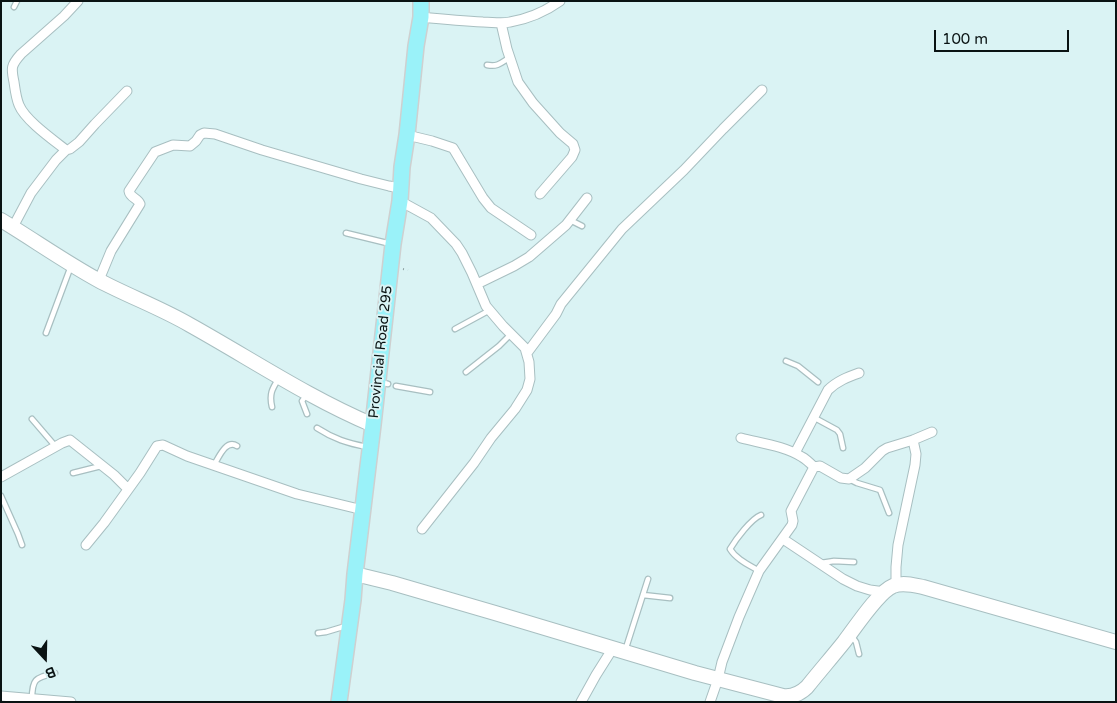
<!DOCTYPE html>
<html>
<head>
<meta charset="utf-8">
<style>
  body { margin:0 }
  #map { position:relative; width:1117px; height:703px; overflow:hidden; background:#daf3f4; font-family:"Varela Round",sans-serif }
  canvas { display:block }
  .frame { position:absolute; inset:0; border:2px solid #0a1313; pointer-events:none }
  .north { position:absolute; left:20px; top:633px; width:50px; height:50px; -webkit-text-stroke:4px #daf3f4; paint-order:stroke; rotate:159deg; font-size:14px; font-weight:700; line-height:20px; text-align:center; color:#0a1313 }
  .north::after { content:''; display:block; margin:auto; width:18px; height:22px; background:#0a1313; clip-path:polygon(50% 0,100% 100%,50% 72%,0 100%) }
  .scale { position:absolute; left:934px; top:30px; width:135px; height:22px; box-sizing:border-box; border:2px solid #0a1313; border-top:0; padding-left:6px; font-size:15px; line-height:18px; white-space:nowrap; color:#0a1313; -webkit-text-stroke:4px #daf3f4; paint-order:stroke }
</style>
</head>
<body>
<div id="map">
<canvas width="1117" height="703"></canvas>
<div class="frame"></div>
<div class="north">B</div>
<div class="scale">100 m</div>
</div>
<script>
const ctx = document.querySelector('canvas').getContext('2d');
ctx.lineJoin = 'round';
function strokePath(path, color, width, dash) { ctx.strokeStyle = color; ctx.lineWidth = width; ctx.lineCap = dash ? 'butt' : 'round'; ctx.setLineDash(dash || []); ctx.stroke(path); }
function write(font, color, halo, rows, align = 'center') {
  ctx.font = font + ' "Varela Round",sans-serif'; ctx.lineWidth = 4; ctx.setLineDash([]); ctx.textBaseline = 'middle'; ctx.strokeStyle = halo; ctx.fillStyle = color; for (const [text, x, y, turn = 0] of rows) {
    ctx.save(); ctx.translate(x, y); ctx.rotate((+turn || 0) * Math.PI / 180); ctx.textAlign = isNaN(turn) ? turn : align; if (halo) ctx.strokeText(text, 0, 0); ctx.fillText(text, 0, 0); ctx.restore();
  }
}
const lane = new Path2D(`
  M14 7 17 1
  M487 65C498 67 501 63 509 58
  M570 220 582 226
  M346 233 391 244
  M455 329 490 310
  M46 333 71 266
  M786 361 798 366 818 382
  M466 372 499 346 511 334
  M380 382 388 384
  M396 386 430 392
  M307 394 302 401 307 414
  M272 407C269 394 272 389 279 378
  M813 417 837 430 840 434 843 448
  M32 419 56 447
  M317 428C334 439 347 443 367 447
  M214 465C219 457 226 439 237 446
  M73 473 101 466
  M849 479 857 483 880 490 889 513
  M1 496 18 534 22 545
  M821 563 834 561 854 562
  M759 571C749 565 736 559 730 549 736 539 751 519 761 515
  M643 595 670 598
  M318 633 326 632 346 626
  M851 635 856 642 859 654
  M625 651 648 579
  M32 699C32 678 36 678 55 673`);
const street = new Path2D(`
  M421 17C441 19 462 21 483 22 492 22 501 24 510 22 527 19 546 11 560 1
  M501 23 507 49 518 82 533 103 560 133 573 144 575 150 572 157 540 194
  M407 135 432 141 453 148 483 198 491 208 531 235
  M66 150C52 139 25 120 19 105 16 98 15 89 14 82 11 68 11 65 21 54L64 16 78 1
  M400 201 431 218 456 244 462 253 472 273 486 306 503 326 525 348 529 362 530 379 527 390 515 409 491 438 474 463 422 529
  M13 227 31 193 56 160 66 150 70 149 79 142 95 124 127 91
  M99 280 111 251 140 204C138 198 130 198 129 191L155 152 173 145 190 146 196 141 200 135 204 133 215 134 262 150 361 179 389 186 400 188
  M477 284 514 266 529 257 566 225 587 198
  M527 353 556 314 561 304 622 229 684 170 723 129 762 90
  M741 438C760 443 785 446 802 457 806 459 810 463 814 467
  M795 453 828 390C837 381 848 377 859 373
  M1 477 62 443 70 440 114 475 128 489
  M783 539 843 579 857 586 870 590 885 592
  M86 545 104 523 140 473 157 446 163 445 187 456 297 494 363 510
  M896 585V567L898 545 915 465 916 454 913 440
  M1 696 71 702
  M581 702 596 675 613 648
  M710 702 718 679 722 662 739 617 759 571 792 525 793 521 791 511 814 467 820 466 841 478 849 479 865 468 882 451 887 448 913 440 932 432`);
const secondary = new Path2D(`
  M1 220C34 240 65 262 98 280 128 296 161 308 190 325 251 359 309 398 373 425
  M355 574 392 583 495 613 695 673 783 696C793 697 800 694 807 687 819 672 832 657 844 642 855 628 878 592 893 586 902 582 914 585 923 587L1116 642`);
const primary = new Path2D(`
  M339 702 353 600 355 574 373 425 393 244 400 201 402 167 407 135 416 46 421 17V1`);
strokePath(lane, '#a8bfc1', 7);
strokePath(street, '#a8bfc1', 11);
strokePath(secondary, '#a8bfc1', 16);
strokePath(primary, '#ced0d0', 18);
strokePath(new Path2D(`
  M403 269 408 270`), '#8fa2a3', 2, [1, 4]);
strokePath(lane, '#fff', 4.5);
strokePath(street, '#fff', 9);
strokePath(secondary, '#fff', 14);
strokePath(primary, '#9af2f9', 15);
write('14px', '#0a1313', '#daf3f4', [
  ["Provincial Road 295",381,352,-84]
]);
</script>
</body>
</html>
